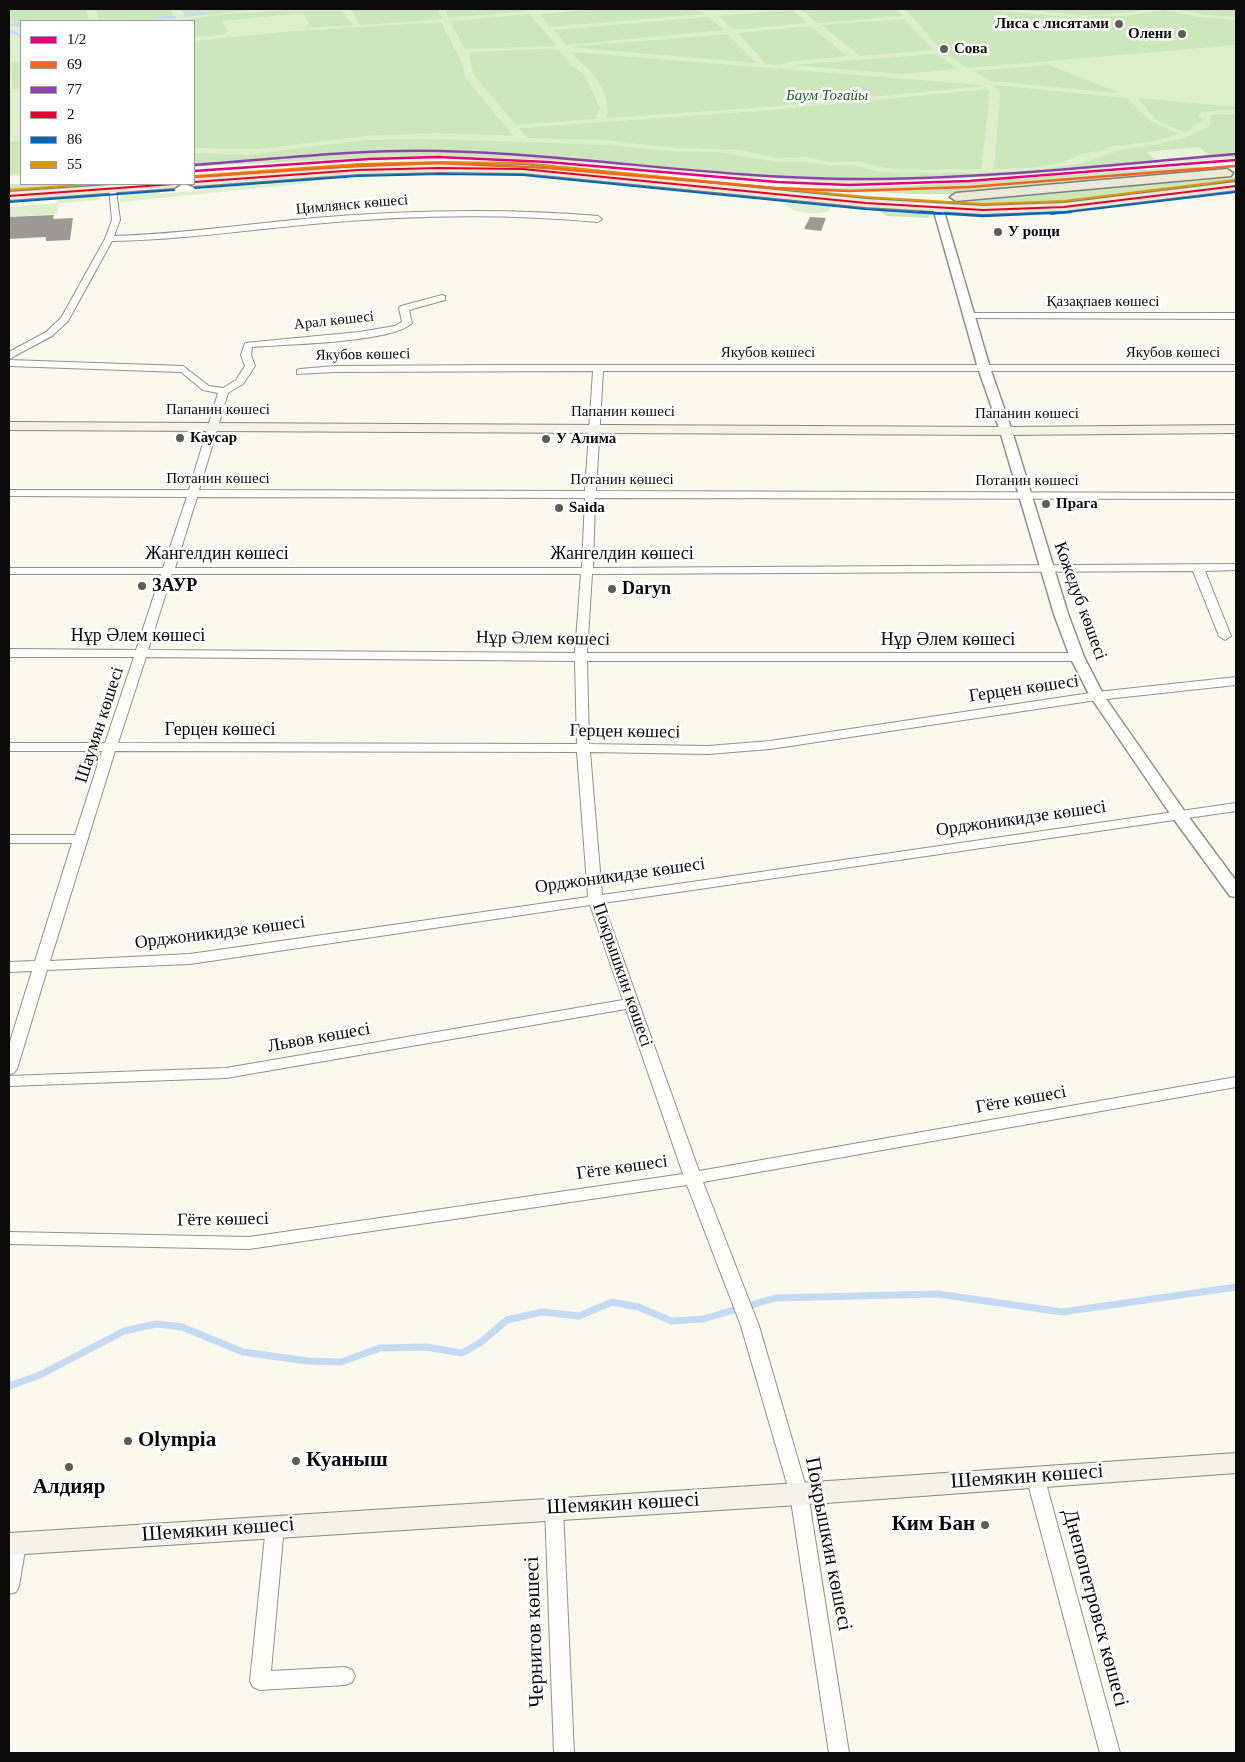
<!DOCTYPE html>
<html>
<head>
<meta charset="utf-8">
<style>
  body { margin:0 }
  #map { position:relative; width:1245px; height:1762px; overflow:hidden; background:#faf9ed; font-family:"Times New Roman",serif }
  canvas { display:block }
  .frame { position:absolute; inset:0; border:10px solid #0a0a0a; pointer-events:none }
  .legend { position:absolute; left:20px; top:20px; width:175px; height:165px; box-sizing:border-box; background:#fff; border:1px solid #9d9d9d; margin:0; padding:6px 9px; list-style:none; font-size:15px; color:#0a0a0a }
  .legend li { display:flex; align-items:center; gap:10px; height:25px }
  .legend b { width:25px; border:1px solid #9d9d9d }
</style>
</head>
<body>
<div id="map">
<canvas width="1245" height="1762"></canvas>
<div class="frame"></div>
<ul class="legend">
<li><b style="height:6px;background:#e5007d"></b>1/2</li>
<li><b style="height:6px;background:#f26522"></b>69</li>
<li><b style="height:6px;background:#8e44ad"></b>77</li>
<li><b style="height:6px;background:#e4002b"></b>2</li>
<li><b style="height:6px;background:#0065bd"></b>86</li>
<li><b style="height:6px;background:#df9601"></b>55</li>
</ul>
</div>
<script>
const ctx = document.querySelector('canvas').getContext('2d');
ctx.lineJoin = 'round';
function paint(path, color) { ctx.fillStyle = color; ctx.fill(path, 'evenodd'); }
function strokePath(path, color, width, dash) { ctx.strokeStyle = color; ctx.lineWidth = width; ctx.lineCap = dash ? 'butt' : 'round'; ctx.setLineDash(dash || []); ctx.stroke(path); }
function write(font, color, halo, rows, align = 'center') {
  ctx.font = font + ' "Times New Roman",serif'; ctx.lineWidth = 5; ctx.setLineDash([]); ctx.textBaseline = 'middle'; ctx.strokeStyle = halo; ctx.fillStyle = color; for (const [text, x, y, turn = 0] of rows) {
    ctx.save(); ctx.translate(x, y); ctx.rotate((+turn || 0) * Math.PI / 180); ctx.textAlign = isNaN(turn) ? turn : align; if (halo) ctx.strokeText(text, 0, 0); ctx.fillText(text, 0, 0); ctx.restore();
  }
}
paint(new Path2D(`
  M9 9H1236V158L1012 176 849 184 751 178 537 159 440 157 374 158 194 167V21H21V176H9Z
  M318 177 307 183 291 185 120 202V195L158 190 161 194 204 190 210 186Z
  M99 195 100 200 59 203 57 214 9 217V207L58 203 59 199Z
  M790 201 831 206 829 211C817 216 794 213 785 204Z`), '#ddefcd');
paint(new Path2D(`
  M9 9H86L89 21H21V27H17L9 16Z
  M96 9H170L175 18 151 21H100Z
  M181 9H259L186 17Z
  M437 9 443 19 360 25 352 10Z
  M445 9H518L527 11 448 18Z
  M598 9H696L703 14 550 27 540 14Z
  M801 9H897L904 16 817 23Z
  M905 9H981L1080 18 1098 16H1124L1165 10 1198 17 1236 20V45L967 68 942 50Z
  M1013 9H1145L1128 13 1081 15Z
  M1175 9H1236V17L1208 15Z
  M792 10 807 23 734 30 719 16Z
  M273 11H341L353 25 305 28 310 24 303 13 222 21 228 32 222 35 194 37V21H173L225 14Z
  M529 14 557 46 465 49 450 21Z
  M708 17 724 30 566 45 554 30Z
  M904 19 933 50 860 56 822 25Z
  M441 22 463 65 465 77 513 136 436 133 364 136 259 149 194 148V41L284 32Z
  M810 26 847 56 789 62 780 65 766 64 738 33Z
  M727 34 756 63 569 47Z
  M546 49 559 50 571 65 584 74 600 108 596 119 516 125 473 74 469 52Z
  M571 52 981 85 984 86 769 107 607 118C610 107 605 91 598 81 592 70 579 62 571 52Z
  M936 54 958 69 900 74 793 65Z
  M21 61V88L13 89 11 62Z
  M1049 65 1120 93 990 81 974 71Z
  M993 85 1127 98 1149 120 1179 134 1155 141 1108 147 1104 150 1081 154 1061 163 1031 168 994 169 1000 93Z
  M988 89 990 93 981 169 907 170 885 168 862 162H830L806 157 776 158 740 150 665 147 606 140 528 138 519 128 772 110Z
  M1137 98 1236 107V109L1201 112 1199 115 1202 121 1186 132C1175 128 1160 125 1153 116 1146 110 1146 105 1137 98Z
  M1236 114V157H1212L1198 147 1147 152 1159 162 1010 175 842 182 599 162 457 156H399L194 166V153L246 155 365 140 431 139 608 145 670 151 718 152 776 162H804L830 165 856 166 881 172 978 173 1039 170 1078 164 1121 150 1160 144 1184 138 1210 126 1211 115Z
  M9 141H21V174H9Z
  M1201 166 1197 172 957 194H912L801 188 890 187Z
  M1236 177V183C1140 195 1048 211 950 205L947 203 951 201Z
  M9 184H98L9 191Z
  M874 208 930 213 929 218 887 216Z`), '#cce7bc');
paint(new Path2D(`
  M1198 147 1212 157 1159 162 1146 152Z`), '#e8f4d7');
strokePath(new Path2D(`
  M184 16 204 13
  M157 18 175 17
  M9 25H18
  M9 31 18 34 21 38`), '#c5dbf3', 2.5);
strokePath(new Path2D(`
  M9 1386 40 1375 124 1331 156 1324 182 1327 243 1352 307 1361 341 1362 380 1348 426 1347 462 1353 480 1343 507 1320 542 1312 579 1316 612 1302 638 1307 672 1321 703 1319 775 1298 938 1294 1062 1312 1236 1287`), '#c5dbf3', 7);
paint(new Path2D(`
  M54 215 53 219 73 218 70 240 46 241V237L9 239V217Z
  M810 217 826 218 821 231 804 229Z`), '#9c9a94');
const minor = new Path2D(`
  M109 188 116 190 120 220 114 236C181 234 248 224 314 218 409 210 503 208 598 216L602 219 598 222C503 213 408 215 313 224 246 230 179 240 112 241L68 321 52 336 9 359V352L46 332 61 318 105 239 112 220Z
  M442 295 445 296V300L409 310 412 323C392 343 284 344 252 347L251 355 255 366 243 384 228 393 199 490 585 491 593 371 335 372 297 374V370L300 369 335 366 502 365H1236V371H603L596 491 1236 493V499L595 498 593 568 1236 564V570L1205 571 1231 636 1225 640 1219 636 1193 571 592 574 587 653H1077L1083 657 1077 661H587L589 744 708 746 770 741 1097 692 1236 677V685L1097 700 770 749 708 754 590 752 602 895 1236 803V811L603 903 699 1171 1236 1077V1087L703 1182 759 1326 808 1494 849 1753H829L790 1494 741 1326 687 1185 249 1249 9 1244V1232L249 1237 683 1174 626 1009 226 1078 9 1086V1076L226 1068 623 1000 590 905 190 964 47 970 17 1069 14 1073 9 1074V1045L32 971 9 972V962L35 961 72 843H9V835H75L102 751H9V743H105L134 657H9V649L136 650 161 574H9V568H163L187 497 9 496V490H189L218 393 203 390 181 372 9 366V360L183 366 209 386 223 388 236 380 245 366 241 355 245 343 359 332 395 326 402 322 399 308 401 306ZM197 497 585 498 582 568H175ZM172 574H581L575 653 148 650ZM146 657 575 661 577 744 118 743ZM115 751 577 752 588 897 190 954 50 961Z
  M970 313H1236V319L967 318V314Z
  M1035 1468 1042 1471 1044 1476 1120 1753H1100L1026 1476 1028 1471Z
  M554 1500 561 1502 563 1508 574 1753H554L545 1508 547 1502Z
  M275 1518 282 1520 284 1526 271 1671 345 1667 352 1670 355 1676 352 1682 345 1685 260 1690 253 1687 250 1681 266 1526 268 1520Z
  M16 1536 23 1538 26 1544 19 1586 16 1592 9 1594V1539Z`);
const tertiary = new Path2D(`
  M938 205 943 208 990 368 1012 431 1068 614 1084 657 1104 696 1185 812 1236 881V897L1230 896 1173 818 1090 696 1070 657 1054 614 1000 431 978 368 933 208Z`);
const secondary = new Path2D(`
  M9 422 1006 427 1236 425V433L1006 435 9 430Z
  M1236 1453V1473L799 1505 9 1555V1533L799 1483Z`);
const primary = new Path2D(`
  M440 164 523 165 866 199 983 206 1064 203 1236 182V190L1064 211 983 214 866 207 523 173 440 172 358 174 194 186 189 184H194V178L317 169Z
  M1227 169 1233 173 1231 176 956 201 950 197 956 193Z
  M125 184H180L174 188 9 200V192Z`);
strokePath(minor, '#92928c', 2);
strokePath(tertiary, '#92928c', 3);
strokePath(secondary, '#898883', 2);
strokePath(primary, '#7f7f7a', 3);
paint(minor, '#fefefc');
paint(tertiary, '#fefefc');
paint(secondary, '#f3f4e7');
paint(primary, '#ebe9d7');
strokePath(new Path2D(`
  M194 182 358 170 440 168 523 169 866 203 983 210 1064 207 1236 186
  M9 196 174 184`), '#e4002b', 2);
strokePath(new Path2D(`
  M195 188 358 176 440 174 523 175 865 209 941 214
  M9 202 174 190
  M1051 214 1236 192`), '#0065bd', 2);
strokePath(new Path2D(`
  M920 212 983 216 1071 212`), '#0065bd', 2.5);
strokePath(new Path2D(`
  M194 176 358 164 440 162 523 163 866 197 983 204 1064 201 1235 180
  M9 190 91 184`), '#df9601', 2);
strokePath(new Path2D(`
  M194 171 369 159 438 157 548 162 777 182 849 185 969 181 1236 160`), '#e5007d', 2.5);
strokePath(new Path2D(`
  M194 177 369 165 438 163 548 168 776 188 849 191 969 187 1236 166`), '#f26522', 2.5);
strokePath(new Path2D(`
  M194 165C276 159 358 149 440 151 577 154 712 178 849 179 978 180 1107 165 1236 154`), '#8e44ad', 2.5);
for (const [x, y, r, color] of [
  [1119,24,5,"#5e5e59"],
  [1182,34,5,"#5e5e59"],
  [944,49,5,"#5e5e59"],
  [998,232,5,"#5e5e59"],
  [180,438,5,"#5e5e59"],
  [546,439,5,"#5e5e59"],
  [1046,504,5,"#5e5e59"],
  [559,508,5,"#5e5e59"],
  [142,586,5,"#5e5e59"],
  [612,589,5,"#5e5e59"],
  [128,1441,5,"#5e5e59"],
  [296,1461,5,"#5e5e59"],
  [69,1467,5,"#5e5e59"],
  [985,1525,5,"#5e5e59"]
]) { const dot = new Path2D(); dot.arc(x, y, r, 0, 2 * Math.PI); ctx.fillStyle = color; ctx.fill(dot); strokePath(dot, '#fff', 2); }
write('bold 15px', '#0a0a0a', '#fff', [
  ["Лиса с лисятами",1109,24,"right"],
  ["Олени",1172,34,"right"],
  ["Сова",954,49],
  ["У рощи",1008,232],
  ["Каусар",190,438],
  ["У Алима",556,439],
  ["Прага",1056,504],
  ["Saida",569,508]
], 'left');
write('italic 15px', '#1f601d', '#fff', [
  ["Баум Тоғайы",827,96]
]);
write('15px', '#0a0a0a', '#fff', [
  ["Цимлянск көшесі",352,205,-5],
  ["Қазақпаев көшесі",1103,302],
  ["Арал көшесі",334,321,-6],
  ["Якубов көшесі",768,353],
  ["Якубов көшесі",1173,353],
  ["Якубов көшесі",363,355,-1],
  ["Папанин көшесі",218,410],
  ["Папанин көшесі",623,412],
  ["Папанин көшесі",1027,414],
  ["Потанин көшесі",218,479],
  ["Потанин көшесі",622,480],
  ["Потанин көшесі",1027,481]
]);
write('18px', '#0a0a0a', '#fff', [
  ["Жангелдин көшесі",217,554],
  ["Жангелдин көшесі",622,554],
  ["Кожедуб көшесі",1080,601,70],
  ["Нұр Әлем көшесі",138,636],
  ["Нұр Әлем көшесі",543,639,1],
  ["Нұр Әлем көшесі",948,640],
  ["Герцен көшесі",1024,689,-8],
  ["Шаумян көшесі",100,725,-72],
  ["Герцен көшесі",220,730],
  ["Герцен көшесі",625,732,1],
  ["Орджоникидзе көшесі",1021,819,-8],
  ["Орджоникидзе көшесі",620,876,-8],
  ["Орджоникидзе көшесі",220,933,-7],
  ["Покрышкин көшесі",622,975,71],
  ["Львов көшесі",319,1038,-10],
  ["Гёте көшесі",1021,1100,-10],
  ["Гёте көшесі",622,1168,-8],
  ["Гёте көшесі",223,1220,-1]
]);
write('bold 18px', '#0a0a0a', '#fff', [
  ["ЗАУР",152,586],
  ["Daryn",622,589]
], 'left');
write('bold 21px', '#0a0a0a', '#fff', [
  ["Olympia",138,1441],
  ["Куаныш",306,1461],
  ["Алдияр",69,1488,"center"],
  ["Ким Бан",975,1525,"right"]
], 'left');
write('21px', '#0a0a0a', '#fff', [
  ["Шемякин көшесі",1027,1477,-4],
  ["Шемякин көшесі",623,1504,-3],
  ["Шемякин көшесі",218,1530,-4],
  ["Покрышкин көшесі",828,1544,79],
  ["Днепопетровск көшесі",1095,1608,75],
  ["Чернигов көшесі",535,1632,-92]
]);
</script>
</body>
</html>
